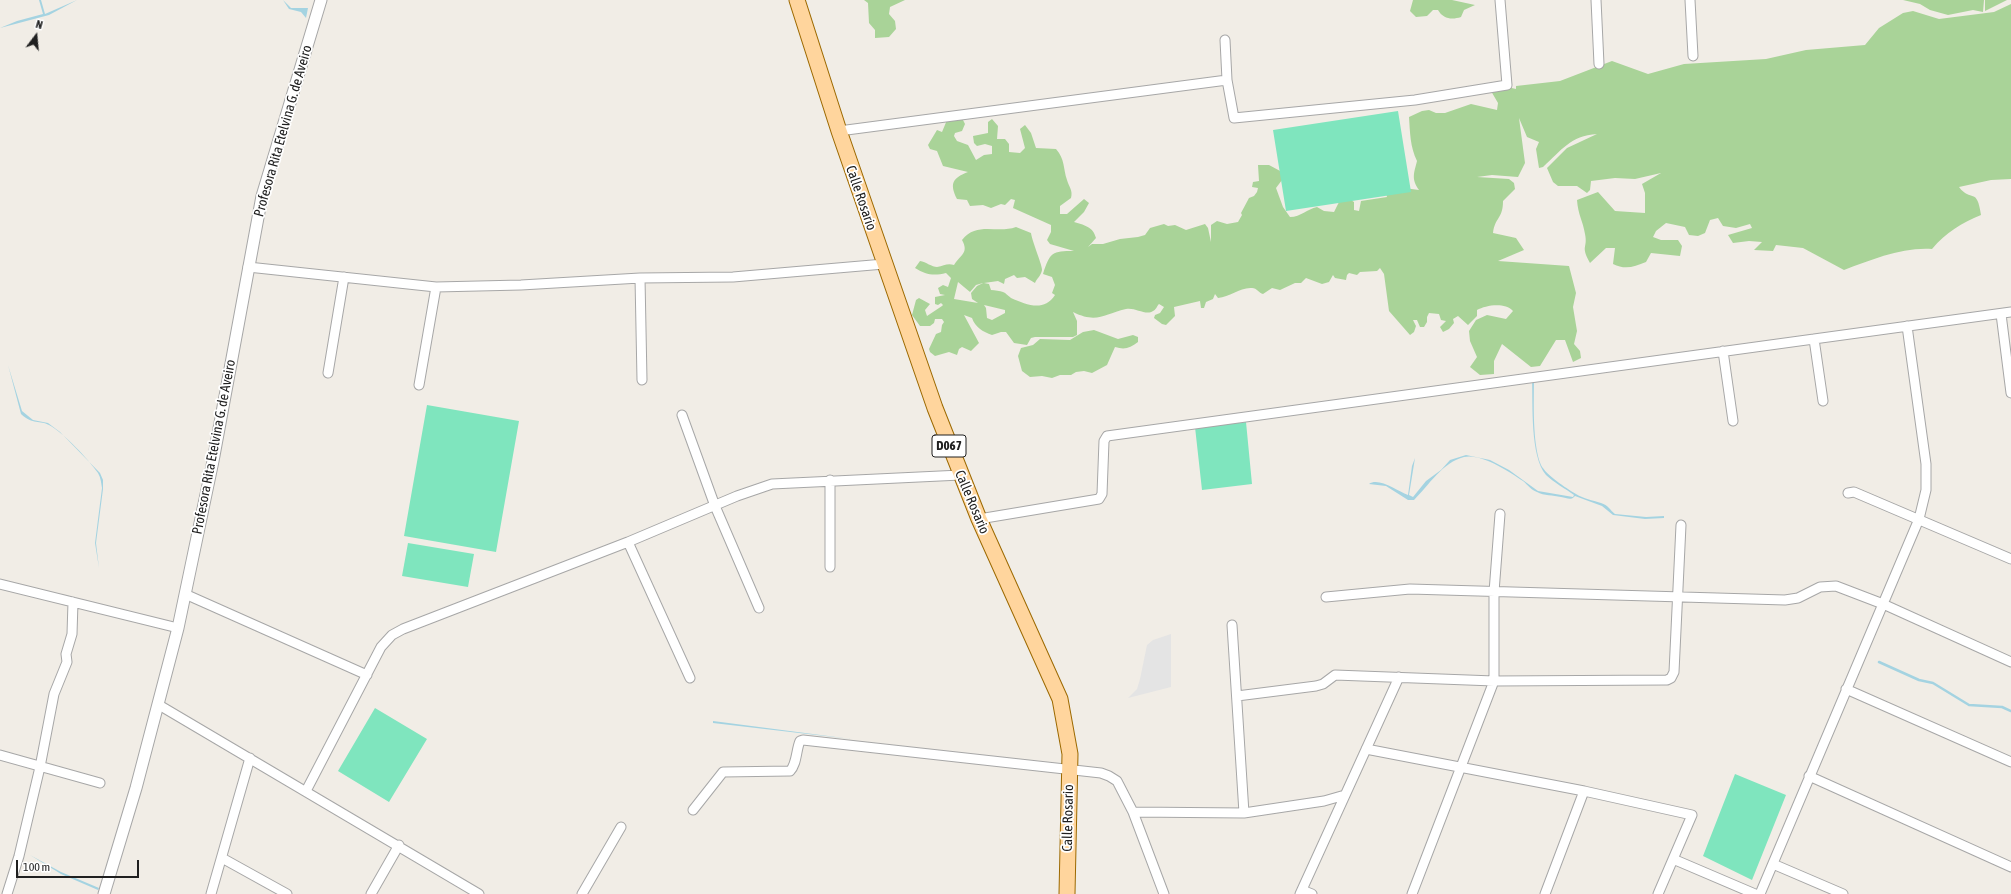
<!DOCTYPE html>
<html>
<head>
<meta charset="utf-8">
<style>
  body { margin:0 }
  #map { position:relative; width:2011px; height:894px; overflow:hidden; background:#f1ede6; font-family:"Asap Condensed",sans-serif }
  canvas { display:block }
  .north { position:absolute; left:16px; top:16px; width:40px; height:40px; -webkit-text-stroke:3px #fff; paint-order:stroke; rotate:16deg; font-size:11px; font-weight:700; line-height:16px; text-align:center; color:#202020 }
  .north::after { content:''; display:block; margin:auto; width:14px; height:18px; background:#202020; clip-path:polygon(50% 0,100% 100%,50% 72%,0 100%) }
  .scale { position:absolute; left:16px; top:860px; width:123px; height:18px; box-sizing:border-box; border:2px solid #202020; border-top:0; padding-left:5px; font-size:12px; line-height:14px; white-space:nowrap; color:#202020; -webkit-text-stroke:3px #fff; paint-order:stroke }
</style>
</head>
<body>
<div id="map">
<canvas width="2011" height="894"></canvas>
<div class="north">N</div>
<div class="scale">100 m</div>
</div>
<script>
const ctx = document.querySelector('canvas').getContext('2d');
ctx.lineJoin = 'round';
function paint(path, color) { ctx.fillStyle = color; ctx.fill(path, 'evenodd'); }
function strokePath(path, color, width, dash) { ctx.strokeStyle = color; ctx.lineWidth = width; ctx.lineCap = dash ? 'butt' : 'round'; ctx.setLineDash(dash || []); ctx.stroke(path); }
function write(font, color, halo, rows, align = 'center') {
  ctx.font = font + ' "Asap Condensed",sans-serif'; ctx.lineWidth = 3.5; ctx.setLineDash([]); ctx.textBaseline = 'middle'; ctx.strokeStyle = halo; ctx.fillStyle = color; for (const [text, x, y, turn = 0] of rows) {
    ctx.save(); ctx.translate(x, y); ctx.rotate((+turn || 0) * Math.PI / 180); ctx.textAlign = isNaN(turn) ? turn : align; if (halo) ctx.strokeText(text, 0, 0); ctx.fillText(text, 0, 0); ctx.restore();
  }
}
paint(new Path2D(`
  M864 0H905L890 7 889 14 895 21 896 29 889 37 875 38V30L869 23 868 3Z
  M1413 0H1452L1475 5 1464 10 1461 17C1452 20 1443 19 1438 10H1433L1427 16 1416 17 1410 11Z
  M1903 0H1984L1983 12 1973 10 1948 15 1930 10 1920 4Z
  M1985 0H2007L1985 11Z
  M2011 4V179L1991 180 1959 187C1971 203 1977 186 1981 215 1962 223 1946 232 1932 249 1902 247 1871 260 1844 270L1803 248 1776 245 1773 251 1754 250 1762 242 1749 241 1733 243 1728 235 1752 228 1750 224 1736 228 1723 226 1718 218 1710 220 1705 233 1698 236 1689 235 1685 227 1666 223 1656 231 1653 237 1661 240H1678L1682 246 1680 256 1651 253 1646 262C1634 267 1625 270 1613 264L1615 248H1606L1590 263C1580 245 1588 249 1585 234 1583 221 1578 215 1577 200L1598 192 1615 211 1645 213V193L1642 184 1661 173 1635 179 1615 178 1591 181 1590 190 1587 193 1577 186H1558L1553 182 1547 168 1567 148 1597 134C1570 136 1562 150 1543 167L1539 168 1536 149 1539 142 1527 137 1519 118 1525 163 1518 177 1492 175 1477 177 1509 179 1514 183 1515 189 1503 201C1503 219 1495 217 1493 233L1516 238 1524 250 1498 261 1569 266 1576 293 1573 307 1577 331 1574 344 1580 351 1581 358 1573 362 1565 340H1556L1540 366 1531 367 1502 344 1494 361V374L1480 375 1470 367 1477 357 1470 341 1469 331 1476 320 1487 315 1506 319 1513 311C1505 302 1486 305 1477 310V316L1468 325 1458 316 1453 319 1454 323 1449 329 1443 332 1440 327 1446 321 1441 320 1439 314 1429 313 1427 317V322L1424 327H1420L1417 320H1413L1416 326 1414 332 1410 335 1389 311 1384 274 1380 268 1377 271 1360 272 1357 275 1349 273 1347 275 1346 280 1335 278 1333 275 1329 282 1322 284 1306 278 1301 283H1295L1280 290 1272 288 1263 294C1259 293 1257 288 1252 288 1240 287 1230 297 1218 298L1215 294 1213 299 1206 302 1204 308H1201L1200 301 1174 307 1175 316 1166 325 1162 324 1154 318 1155 315 1160 313 1164 307 1159 304C1157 306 1156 310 1153 311 1146 316 1135 307 1126 309 1104 314 1097 324 1073 312L1077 321V335L1073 337H1035L1031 338 1027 345 1014 343 1006 332H1001L992 335C983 332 975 327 972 318L964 315 979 343 971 351 962 347 959 349 957 355 949 352 935 356 930 352 929 349 936 334 941 332 942 325 944 322 942 319H935L934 323 930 326H920L912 315 916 300 919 298 930 304 925 310 927 316 942 306 943 305 941 303 938 305 935 304V297L945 295 940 294 938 288 943 285 948 287 951 278 946 273C934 276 926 275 915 268L920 261C926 262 932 267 937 267 944 266 947 263 954 265 961 254 969 253 962 240 977 221 997 234 1016 227L1031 233C1032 241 1043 267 1042 270 1041 276 1037 278 1035 283L1025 277 1017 278 1014 275 1005 279 1004 284 998 281 984 283 989 284 991 290C995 290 1000 291 1003 292 1006 293 1008 296 1011 298 1027 305 1044 312 1055 295L1052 293 1055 285 1052 277 1043 274C1050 252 1052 251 1074 251L1050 244 1047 240 1051 232V225L1013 208 1015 200 1011 199 1005 205 1001 204 991 208 983 205 970 206 967 200 957 199C949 183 953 178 968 172L943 166 937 151 930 149 928 145 937 130 942 132 947 120 962 118 965 124 962 131 955 133 954 136 957 141 968 145 976 160 984 155 992 154V146L985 144 977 146 974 143 973 136 988 133V122L992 119 998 126 997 139H1005L1009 144V152L1020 153 1025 148 1020 129 1025 125 1031 133 1036 148 1056 149C1065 159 1063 168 1067 180 1069 187 1073 190 1071 198L1060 206V214H1067L1084 199 1089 203 1084 212 1074 222C1083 225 1093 226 1096 238L1088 247 1092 244H1103L1120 239 1138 237 1145 235 1150 228 1164 224 1168 226 1175 225 1186 230 1205 224 1208 228 1211 242V225L1217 221 1227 224 1238 222 1242 215 1241 213 1249 198 1254 196 1257 192 1258 188 1252 187 1253 182 1259 181 1258 165H1269L1282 172V180L1276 188 1283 207 1290 217C1301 217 1307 209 1317 207L1324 211 1334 212 1340 200 1349 199 1354 202V210L1359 211 1361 201 1387 197 1385 190 1404 188 1419 190C1411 179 1414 173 1417 161 1410 147 1410 132 1409 117L1422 111 1429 110 1436 113H1445L1471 104 1497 110 1498 103 1491 91 1507 87 1516 89V86L1560 81 1612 61 1648 74 1684 64 1766 59 1806 50 1865 45 1879 28 1903 13 1913 11 1939 19 1994 12ZM958 282 970 292 976 285 983 283 977 286 971 293 972 299 978 303 954 299ZM984 305 1005 310V313L992 320 987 318 986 308Z
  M1094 330 1118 339 1133 335 1138 337V342C1130 348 1125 350 1115 347L1107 365 1092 373 1084 371 1076 372 1071 375H1060L1052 378 1042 376 1030 377 1022 371 1018 356 1021 348 1033 345 1040 339 1070 340 1083 332Z`), '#a9d398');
paint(new Path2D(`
  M1398 111 1411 192 1286 211 1273 130Z
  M427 405 519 421 496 552 404 536Z
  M1246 422 1252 484 1202 490 1195 427Z
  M408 543 474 554 468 587 402 576Z
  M375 708 427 739 389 802 338 771Z
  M1735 774 1786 795 1752 880 1703 856Z`), '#7fe5be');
paint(new Path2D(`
  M1171 634V687L1128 698 1137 689 1140 679 1147 645 1153 640Z`), '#e4e4e4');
paint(new Path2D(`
  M39 0H41L45 14 77 0 49 15 0 28 17 21 43 14Z
  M283 0 291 8H308L306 18 301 12 289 9Z
  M8 365 22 411 33 420 48 423 60 432 100 473 103 480V489L96 543 99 568 95 543 102 488C101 483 101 478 98 473 88 459 65 434 49 425 40 420 33 425 21 414Z
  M1534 377C1534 401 1532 443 1541 465 1546 475 1566 488 1576 494 1584 499 1592 500 1601 503 1608 505 1610 510 1615 514L1646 517 1664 516V518L1645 519 1613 515 1602 506 1575 496C1571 501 1567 498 1561 497 1553 495 1544 496 1537 492 1531 490 1528 485 1523 481 1510 472 1481 453 1464 457 1443 462 1429 485 1414 500H1408L1386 486 1369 484C1379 477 1397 491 1408 495L1412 466 1415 458 1409 495 1413 497 1426 481 1441 470 1450 460 1466 455 1490 460 1509 470 1538 491 1573 497 1574 495C1566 489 1553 482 1546 475 1530 456 1533 404 1532 380Z
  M713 721 851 739 713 723Z
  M30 855 61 872 99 888 98 890 61 874Z`), '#a4d3e1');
strokePath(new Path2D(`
  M1879 662 1919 680 1933 683 1969 705 2002 707 2011 711`), '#a4d3e1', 2.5);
const minor = new Path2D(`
  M1596 0 1599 64
  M1690 0 1693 56
  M1225 40 1227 80 1234 118 1415 100 1507 85 1500 0
  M839 131 1227 80
  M248 267 436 287 521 285 640 278 733 277 884 264
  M640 278 642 380
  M2001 314 2011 393
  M1814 339 1823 401
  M1723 351 1733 421
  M328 373 344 277
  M419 385 436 287
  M682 415 715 506 759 608
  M1848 493 1854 492 2011 559
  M979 519 1099 499 1102 494 1104 441 1107 436 2011 312
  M628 542 690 678
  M830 567V480
  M0 584 178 628
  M185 594 367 675
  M1326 597 1410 589 1785 600 1798 598 1820 587 1836 586 1883 604 2011 662
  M1232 625 1244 813
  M1846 689 2011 762
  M1237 696 1316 686 1323 684 1335 675 1494 681 1667 680 1671 678 1674 672 1681 525
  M159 705 479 894
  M1366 749 1584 791 1692 815 1658 894
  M0 755 100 783
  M1809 776 2011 867
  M306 791 381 647 392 635 403 629 628 542 737 496 772 484 961 475
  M693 810 723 772 790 771C797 764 796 750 800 741L803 740 1101 773 1109 776 1117 781 1133 812 1164 894
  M1133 812 1244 813 1324 801 1345 795
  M222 858 287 894
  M1673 859 1755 894
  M1773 864 1843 894
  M1302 890 1312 894
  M7 894 19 856 40 767 54 694 67 662 66 654 72 634 73 602
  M211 894 250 758
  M371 894 399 845
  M582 894 621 827
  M1300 894 1399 677
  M1412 894 1494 681V592L1500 514
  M1545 894 1584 791
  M1760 894 1919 519 1926 490V464L1907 326`);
const tertiary = new Path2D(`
  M104 894 136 788 178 628 213 461 262 196 321 0`);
const primary = new Path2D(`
  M797 0 839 131 935 408 979 519 1060 699 1070 754 1067 894`);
strokePath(minor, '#a7a7a7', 11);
strokePath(tertiary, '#a7a7a7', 13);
strokePath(primary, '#9c6900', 17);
strokePath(minor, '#fff', 9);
strokePath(tertiary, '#fff', 11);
strokePath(primary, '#ffd59d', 15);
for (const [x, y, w] of [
  [949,446,34]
]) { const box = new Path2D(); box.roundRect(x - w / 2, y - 11, w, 22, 3); ctx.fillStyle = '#fff'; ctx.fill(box); strokePath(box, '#202020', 1); }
write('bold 13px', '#202020', null, [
  ["D067",949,446]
]);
write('14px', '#202020', '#fff', [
  ["Profesora Rita Etelvina G. de Aveiro",283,131,-74],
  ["Calle Rosario",861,198,71],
  ["Profesora Rita Etelvina G. de Aveiro",214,447,-79],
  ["Calle Rosario",972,502,67],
  ["Calle Rosario",1068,818,-89]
]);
</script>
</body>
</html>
